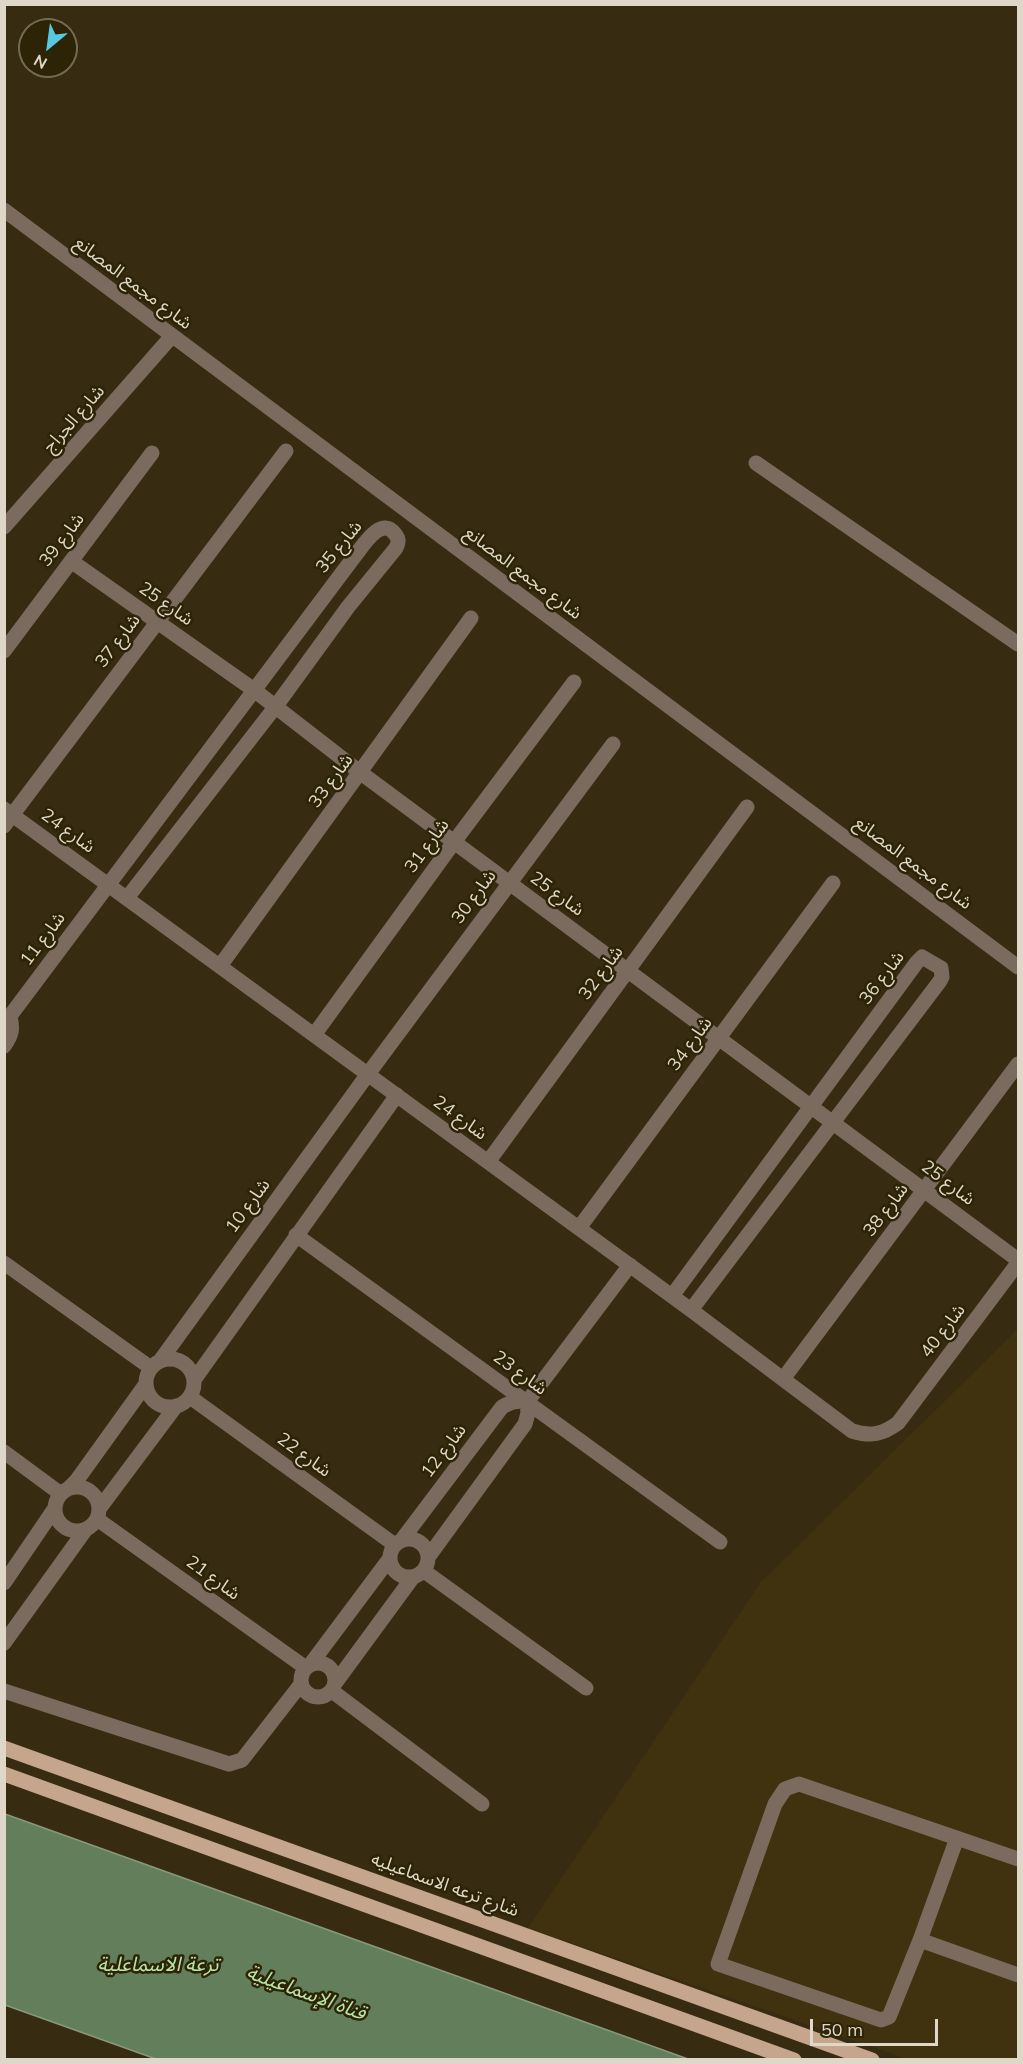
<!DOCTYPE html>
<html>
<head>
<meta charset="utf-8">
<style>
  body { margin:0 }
  #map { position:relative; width:1023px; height:2064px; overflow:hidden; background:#372c11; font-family:Mulish,sans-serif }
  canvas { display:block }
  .frame { position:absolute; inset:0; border:6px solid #dfd8c8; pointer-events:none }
  .north { position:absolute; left:18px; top:18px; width:60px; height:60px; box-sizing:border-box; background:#2d2306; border:2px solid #746b54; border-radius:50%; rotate:209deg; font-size:16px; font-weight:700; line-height:24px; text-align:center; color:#dfd8c8 }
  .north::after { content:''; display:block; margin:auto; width:21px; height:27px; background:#56c9e1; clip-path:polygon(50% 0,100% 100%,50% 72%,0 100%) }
  .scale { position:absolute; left:810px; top:2019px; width:128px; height:27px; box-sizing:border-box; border:3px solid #dfd8c8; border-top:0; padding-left:8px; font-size:18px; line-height:21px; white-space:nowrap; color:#dfd8c8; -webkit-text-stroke:4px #2d2306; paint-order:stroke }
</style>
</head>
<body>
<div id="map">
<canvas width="1023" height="2064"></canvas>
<div class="frame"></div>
<div class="north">N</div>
<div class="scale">50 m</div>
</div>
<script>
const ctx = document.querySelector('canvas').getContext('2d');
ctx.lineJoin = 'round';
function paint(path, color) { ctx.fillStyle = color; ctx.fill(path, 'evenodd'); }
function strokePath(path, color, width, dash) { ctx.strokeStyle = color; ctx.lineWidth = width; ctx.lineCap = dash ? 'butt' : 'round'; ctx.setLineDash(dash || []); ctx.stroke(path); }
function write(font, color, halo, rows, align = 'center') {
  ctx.font = font + ' Mulish,"Noto Sans Arabic",sans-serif'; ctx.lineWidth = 5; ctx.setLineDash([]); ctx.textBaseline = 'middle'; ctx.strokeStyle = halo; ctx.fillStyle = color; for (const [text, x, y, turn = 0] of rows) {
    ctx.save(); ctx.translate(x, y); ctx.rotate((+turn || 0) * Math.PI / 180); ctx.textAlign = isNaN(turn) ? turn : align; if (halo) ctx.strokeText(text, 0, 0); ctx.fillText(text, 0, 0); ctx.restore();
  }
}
paint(new Path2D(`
  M1018 1329V2059H907L528 1928 761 1582Z`), '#40320e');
const water = new Path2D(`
  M4 1814H5L688 2059H156L5 2005Z`);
paint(water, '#637e5b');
strokePath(water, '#88997c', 1.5);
strokePath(new Path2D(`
  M4 210 1018 967
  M756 463 1018 644
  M4 527 172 336
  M71 561 254 690 361 773 1018 1260
  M4 651 152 453
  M4 809 691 1310 852 1431C871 1437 883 1434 898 1423L1018 1263
  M4 826 286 451
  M220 966 471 618
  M4 1017 10 1016 354 557C363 546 381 515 395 534 399 539 399 542 396 548L348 607 276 706 127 898
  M314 1035 454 842 574 682
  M4 1046C12 1035 13 1029 10 1016
  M488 1162 747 807
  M579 1228 833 883
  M296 1235 720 1542
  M4 1263 151 1368
  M672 1296 917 962 922 957 941 968 942 977 940 981 691 1310
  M146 1383a24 24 0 1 1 48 0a24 24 0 1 1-48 0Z
  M160 1361 368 1074 613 744
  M783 1379 1018 1064
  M194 1380 397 1095
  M190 1397 395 1545
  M4 1452 61 1494
  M55 1509a22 22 0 1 1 44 0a22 22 0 1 1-44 0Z
  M69 1488 77 1480 146 1384
  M99 1509 176 1406
  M97 1519 306 1668
  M390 1558a19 19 0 1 1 38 0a19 19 0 1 1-38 0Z
  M401 1541 502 1407C511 1402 517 1400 527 1402
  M429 1556 525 1424 528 1413 527 1402 630 1265
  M424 1571 586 1688
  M4 1583 55 1508
  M4 1643 86 1529
  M301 1680a17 17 0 1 1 34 0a17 17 0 1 1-34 0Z
  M310 1665 390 1558
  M336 1682 413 1577
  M4 1691 229 1764 242 1760 301 1684
  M332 1691 482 1804
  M957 1838 920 1940 889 2017 881 2020 718 1964 775 1804 785 1789 799 1784 1018 1859
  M920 1940 1018 1975`), '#7a6b5e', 15);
strokePath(new Path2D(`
  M4 1748 872 2060
  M4 1774 794 2060`), '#c5a68c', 15);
write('18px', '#dfd8c8', '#2d2306', [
  ["شارع مجمع المصانع",133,283,37],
  ["شارع الجراج",74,419,-49],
  ["شارع 39",62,540,-53],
  ["شارع 35",339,547,-51],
  ["شارع مجمع المصانع",523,573,37],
  ["شارع 25",166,604,35],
  ["شارع 37",118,641,-53],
  ["شارع 33",331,781,-54],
  ["شارع 24",68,831,36],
  ["شارع 31",427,846,-54],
  ["شارع مجمع المصانع",913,863,37],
  ["شارع 25",557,894,36],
  ["شارع 30",474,897,-54],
  ["شارع 11",43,939,-53],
  ["شارع 32",601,973,-54],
  ["شارع 36",882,978,-53],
  ["شارع 34",690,1044,-54],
  ["شارع 24",460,1118,36],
  ["شارع 25",948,1183,37],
  ["شارع 10",248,1206,-54],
  ["شارع 38",886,1210,-53],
  ["شارع 40",943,1331,-53],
  ["شارع 23",520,1373,36],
  ["شارع 12",444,1451,-53],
  ["شارع 22",304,1455,36],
  ["شارع 21",213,1578,36],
  ["شارع ترعه الاسماعيليه",445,1885,20]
]);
write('italic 20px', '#b7e4a9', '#2d2306', [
  ["ترعة الاسماعلية",158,1965],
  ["قناة الإسماعيلية",306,1993,20]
]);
</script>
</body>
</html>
